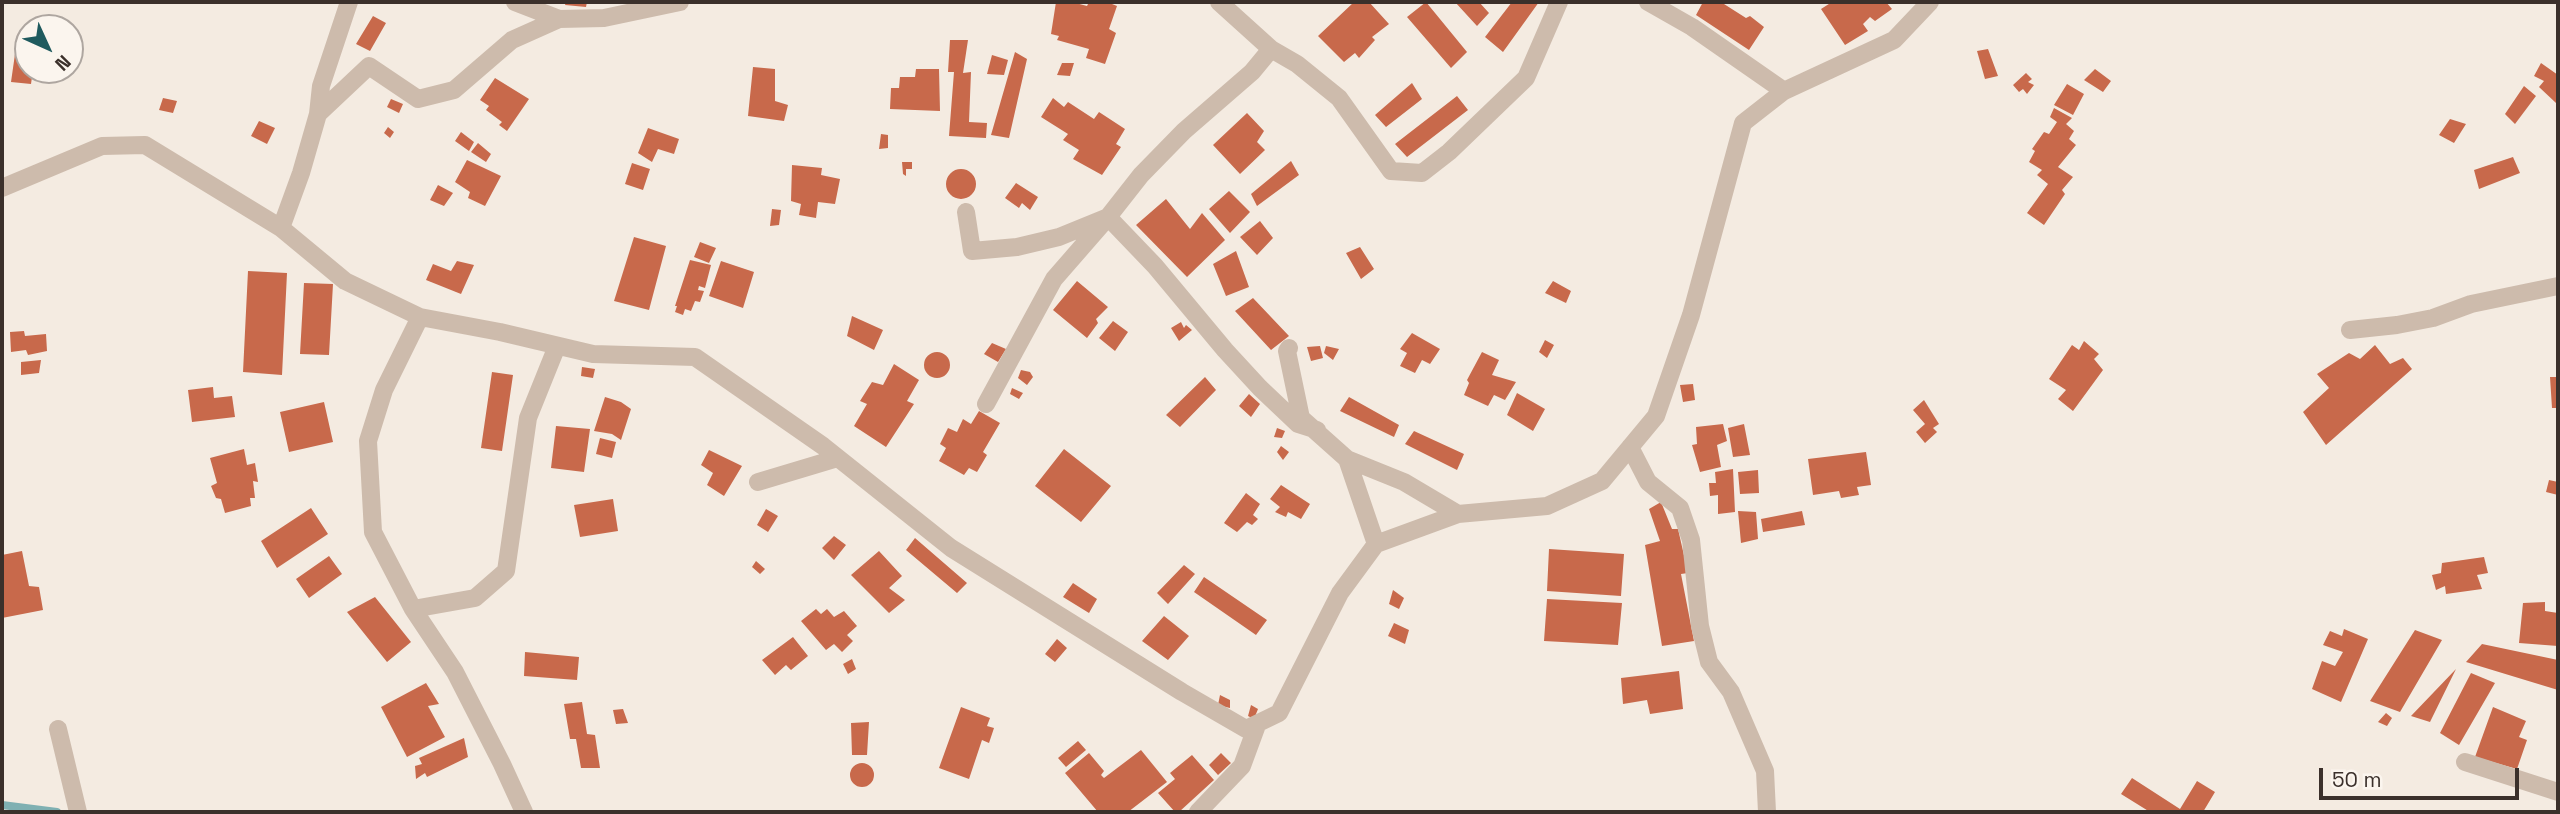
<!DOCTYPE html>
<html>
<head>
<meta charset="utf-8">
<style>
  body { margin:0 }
  #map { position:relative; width:2560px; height:814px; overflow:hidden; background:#f4ebe1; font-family:"Space Grotesk",sans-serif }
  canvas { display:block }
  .frame { position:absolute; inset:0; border:4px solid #3b302b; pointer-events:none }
  .north { position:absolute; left:14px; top:14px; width:70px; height:70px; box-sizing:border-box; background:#fbf5ee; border:2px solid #aea6a0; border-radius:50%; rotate:135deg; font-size:19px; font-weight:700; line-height:28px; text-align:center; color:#3b302b }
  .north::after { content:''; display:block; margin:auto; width:24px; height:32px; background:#1f5a5e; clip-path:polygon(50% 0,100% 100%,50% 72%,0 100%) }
  .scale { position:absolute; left:2319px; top:768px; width:200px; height:32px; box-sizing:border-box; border:4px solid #3b302b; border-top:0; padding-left:9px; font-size:21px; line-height:24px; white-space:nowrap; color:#3b302b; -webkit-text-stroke:5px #fbf5ee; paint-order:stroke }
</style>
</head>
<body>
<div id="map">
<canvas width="2560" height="814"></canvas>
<div class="frame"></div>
<div class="north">N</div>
<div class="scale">50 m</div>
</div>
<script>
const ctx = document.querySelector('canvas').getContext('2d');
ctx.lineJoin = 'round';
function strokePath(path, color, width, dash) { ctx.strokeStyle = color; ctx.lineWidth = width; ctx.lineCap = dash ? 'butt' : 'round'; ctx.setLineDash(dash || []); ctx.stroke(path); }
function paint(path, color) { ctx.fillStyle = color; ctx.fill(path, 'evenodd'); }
strokePath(new Path2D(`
  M2 805 57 812`), '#7fb0b2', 8);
paint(new Path2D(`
  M566 2H587L586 7 565 5Z
  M1056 2H1072L1087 6 1089 2H1107L1117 6 1109 29 1116 33 1105 64 1086 58 1089 49 1057 40 1059 36 1051 34Z
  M1354 2H1369L1389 24 1372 37 1375 40 1359 58 1355 53 1344 62 1318 36Z
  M1426 2 1467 52 1451 68 1407 17Z
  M1455 2H1479L1489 13 1477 26Z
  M1512 2H1539L1503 52 1485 37Z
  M1703 2H1725L1724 4 1746 18 1750 16 1764 27 1749 50 1696 15Z
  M1832 2H1886L1892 9 1875 21 1870 17 1863 24 1868 31 1845 45 1821 9Z
  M373 16 386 23 370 51 356 44Z
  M18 33 28 35V70H33L31 84 11 82Z
  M950 40H968L963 73 971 72 969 122 987 123 986 138 949 136 954 72H948Z
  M1988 49 1998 76 1985 79 1977 51Z
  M1015 52 1027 59 1009 138 991 135Z
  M992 55 1008 60 1004 75 987 74Z
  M1062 63H1074L1070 76 1057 75Z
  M2541 63 2558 75V100L2556 103 2539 87 2544 81 2534 76Z
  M753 67 775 69V101L788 105 784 121 748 116Z
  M916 69H939L940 111 890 109 891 88H899L900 77H915Z
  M2095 69 2111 81 2103 92 2084 80Z
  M2026 73 2032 79 2028 82 2034 85 2027 94 2023 89 2019 92 2013 85Z
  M495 78 529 99 507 131 499 125 502 122 486 110 489 106 480 100Z
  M1412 83 1422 99 1386 127 1375 115Z
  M2067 84 2084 94 2073 115 2054 105Z
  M2524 86 2536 96 2515 124 2505 114Z
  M1457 96 1468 110 1407 157 1395 144Z
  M163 98 177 101 173 113 159 110Z
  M1053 98 1064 107 1068 102 1094 119 1099 112 1125 129 1116 144 1121 147 1102 175 1073 159 1079 150 1063 140 1068 134 1041 117Z
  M391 99 403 104 399 113 387 107Z
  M2054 108 2072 118 2066 124 2074 131 2069 139 2076 145 2058 167 2073 177 2062 190 2065 194 2044 225 2027 213 2048 184 2037 175 2042 170 2029 162 2035 151 2032 149 2044 132 2049 134 2057 122 2050 117Z
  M1247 113 1264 131 1257 142 1265 150 1240 174 1213 145Z
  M2450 119 2466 124 2454 143 2439 135Z
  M259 121 275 128 267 144 251 136Z
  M388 127 394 132 390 138 384 133Z
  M648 128 679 139 674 154 658 149 652 162 638 153Z
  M461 132 474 142 469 151 455 141Z
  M881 134 888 135V148L879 149Z
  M478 143 491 154 486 162 471 152Z
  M2513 157 2520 173 2479 189 2474 170Z
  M467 160 501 176 485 206 468 198 470 192 455 182Z
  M1291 161 1299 175 1257 206 1251 194Z
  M902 162H912V169H906V176L903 174Z
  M632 163 650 169 643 190 625 184Z
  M792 165 822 168 821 175 840 179 835 204 818 202 816 218 799 215 801 204 791 201Z
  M946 184a15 15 0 1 1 30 0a15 15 0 1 1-30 0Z
  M1016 183 1038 197 1030 210 1022 203 1019 208 1005 198Z
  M438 185 453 193 444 206 430 200Z
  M1229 191 1250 212 1230 233 1209 209Z
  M1166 199 1190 229 1202 213 1225 240 1187 277 1136 225Z
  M772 209 781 210 779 225 770 226Z
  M1260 221 1273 238 1257 255 1240 237Z
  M634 237 666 246 649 310 614 301Z
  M700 242 716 248 709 263 694 257Z
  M1360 247 1374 269 1361 279 1346 253Z
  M1236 251 1249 287 1226 296 1213 264Z
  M690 260 711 265 705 288 699 286 698 290 704 291 700 302 695 301 691 311 685 309 683 315 675 312 677 306H675Z
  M457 261 474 265 461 294 426 280 433 264 451 271Z
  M721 261 754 272 743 308 709 296Z
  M248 271 287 273 282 375 243 372Z
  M1077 281 1108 307 1096 319 1098 323 1087 338 1053 310Z
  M1553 281 1571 291 1566 303 1545 293Z
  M304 283 333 284 329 355 300 354Z
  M1253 298 1289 336 1271 350 1235 311Z
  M852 316 883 330 874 350 847 336Z
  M1113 321 1128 332 1115 351 1099 338Z
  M1181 322 1184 328 1186 325 1192 330 1179 341 1171 328Z
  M24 331 25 336 46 334 47 351 28 355 26 350 11 352 10 332Z
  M1412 333 1440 349 1430 364 1422 360 1415 373 1400 366 1407 353 1400 349Z
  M1545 340 1554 345 1547 358 1539 352Z
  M2084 341 2099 354 2094 359 2103 370 2073 411 2058 399 2066 390 2049 379 2072 345 2079 350Z
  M992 343 1006 349 998 362 984 354Z
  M2375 345 2390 364 2403 358 2412 369 2326 445 2303 412 2329 388 2317 374 2349 353 2360 359Z
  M1320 346 1323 358 1311 361 1307 347Z
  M1326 346 1339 349 1333 360 1324 353Z
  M1482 352 1499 360 1492 375 1516 382 1505 400 1494 395 1488 406 1464 395 1469 383 1467 380Z
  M924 365a13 13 0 1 1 26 0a13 13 0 1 1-26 0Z
  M41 360 39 373 21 375V362Z
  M894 364 919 380 907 401 914 404 886 447 854 426 867 404 860 401 872 382 883 385Z
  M582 367 595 369 593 378 581 376Z
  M1021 370 1030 372 1033 377 1027 385 1018 378Z
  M492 372 513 375 502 451 481 448Z
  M1205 377 1216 390 1180 427 1166 415Z
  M2550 377H2558V408H2552Z
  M1693 384 1695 400 1683 402 1680 385Z
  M213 387 214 398 232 396 235 417 192 422 188 390Z
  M1012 388 1023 393 1019 399 1010 394Z
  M1517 393 1545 409 1533 431 1507 415Z
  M1249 394 1260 404 1251 417 1239 406Z
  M605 397 621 402 631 409 621 440 612 434 594 431Z
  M1349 397 1399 425 1394 437 1340 411Z
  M1924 400 1939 424 1933 428 1937 432 1925 443 1916 432 1925 424 1913 410Z
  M324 402 333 442 289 452 280 412Z
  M979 411 1000 423 983 452 987 455 977 472 969 468 964 475 939 461 946 448 940 444 948 428 957 432 963 419 971 424Z
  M1723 424 1727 441 1717 445 1721 467 1700 472 1692 445 1697 444 1696 427Z
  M1744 424 1750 455 1733 457 1728 428Z
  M556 426 590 429 584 472 551 468Z
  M1277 428 1285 431 1282 438 1274 437Z
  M1414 431 1464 454 1457 470 1405 444Z
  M600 438 616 442 612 458 596 454Z
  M1281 446 1289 452 1283 460 1277 452Z
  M244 449 247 465 255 463 258 482 253 481 255 498H250L251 506 225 513 221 499 216 498 211 486 217 483 210 458Z
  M1064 449 1111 486 1081 522 1035 486Z
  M709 450 742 466 724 496 707 485 713 473 701 465Z
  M1866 452 1871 485 1857 487 1859 495 1841 498 1839 491 1813 495 1808 459Z
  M1733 469 1735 512 1718 514V495L1710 496 1709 483H1716L1715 472Z
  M1758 470 1759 493 1740 494 1738 472Z
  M2549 480 2558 482V495L2546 492Z
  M1281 485 1310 504 1301 519 1288 512 1286 517 1275 512 1280 507 1270 499Z
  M1246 493 1260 504 1253 515 1258 519 1252 525 1247 522 1237 532 1224 523Z
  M613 499 618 531 580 537 574 505Z
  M1661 502 1672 529H1678L1688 573 1681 574 1694 641 1662 646 1645 545 1660 541 1649 509Z
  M311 508 328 534 277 568 261 541Z
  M766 509 778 516 768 532 757 525Z
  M1738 511 1756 512 1758 539 1741 543Z
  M1802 511 1805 525 1763 532 1761 519Z
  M834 536 846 545 834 560 822 548Z
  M915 538 967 583 957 593 906 550Z
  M1549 549 1624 554 1621 596 1547 591Z
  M22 551 29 586 39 587 43 610 2 618V555Z
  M879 551 902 576 889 588 905 600 889 613 851 575Z
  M329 556 342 574 309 598 296 579Z
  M2484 557 2488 573 2477 575 2482 589 2446 594 2445 586 2436 590 2432 575 2441 573 2442 563Z
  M756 561 765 569 760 574 752 567Z
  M1184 565 1195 574 1168 604 1157 593Z
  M1204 577 1267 620 1256 635 1194 592Z
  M1073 583 1097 599 1089 613 1063 597Z
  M1393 590 1404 598 1399 609 1389 604Z
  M375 597 411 642 387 662 347 612Z
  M1547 599 1622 603 1618 645 1544 641Z
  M2545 602V611L2558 613V646L2519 643 2523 603Z
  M816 609 821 614 827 609 834 617 844 611 857 626 847 635 853 641 842 652 834 644 826 650 801 621Z
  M1164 616 1189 636 1168 660 1142 641Z
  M1394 623 1409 630 1405 644 1388 636Z
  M2344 629 2368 639 2341 702 2312 689 2322 661 2335 666 2343 652 2323 645 2330 631 2342 636Z
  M2415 630 2442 640 2400 712 2370 701Z
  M793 637 808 656 791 670 786 665 775 675 762 660Z
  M1057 639 1067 648 1055 662 1045 654Z
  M2482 644 2558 660V690L2466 662Z
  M525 652 579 657 577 680 524 676Z
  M852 659 856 669 848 674 843 664Z
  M2456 669 2430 722 2411 716Z
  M1679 671 1683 709 1650 714 1647 700 1623 704 1621 678Z
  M2471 673 2495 683 2459 745 2440 733Z
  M426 683 439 704 428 706 445 737 407 757 381 707Z
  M1220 695 1230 700V708L1218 705Z
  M582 702 587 734 595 735 600 768H581L576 739H570L564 704Z
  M1251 705 1258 709 1254 719 1248 716Z
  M961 707 990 718 987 726 994 728 989 743 982 740 969 779 939 768Z
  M2493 707 2526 721 2519 737 2527 740 2517 769 2475 757Z
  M623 709 628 723 616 724 613 710Z
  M2386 713 2392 718 2387 726 2378 722Z
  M869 722 867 755H852L851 723Z
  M464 738 468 757 427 777 425 773 416 779 415 766 422 764 419 758Z
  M1078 741 1086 750 1066 767 1058 758Z
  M1141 750 1167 782 1128 812H1098L1065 773 1089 753 1104 771 1101 775 1104 778Z
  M1221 753 1231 763 1218 775 1209 765Z
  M1192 755 1214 780 1179 812H1175L1158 793 1175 779 1170 773Z
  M850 775a12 12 0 1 1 24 0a12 12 0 1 1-24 0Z
  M2132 778 2180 809 2197 781 2215 792 2203 812H2150L2121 794Z`), '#c8694b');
strokePath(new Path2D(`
  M515 2 559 19 604 18 680 2
  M1219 2 1271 49
  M1648 2 1692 27 1784 91
  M318 114 369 66 418 99 454 90 512 40 559 19
  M2 188 102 146 145 145 281 228 345 281 420 317 500 332 593 354 695 357 823 446 951 548 1182 692 1246 729 1279 713 1340 593 1376 544 1458 514 1547 506 1602 481 1656 416 1691 315 1743 123 1784 91 1894 40 1930 2
  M966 212 972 251 1017 247 1059 237 1108 217 1155 266 1225 350 1260 388 1298 424 1317 430
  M281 228 301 173 318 114 321 86 349 2
  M2350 330 2397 325 2433 318 2471 304 2558 286
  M1289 348 1287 351 1301 418 1347 459 1404 482 1458 514
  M986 404 1054 279 1108 217 1141 175 1184 131 1252 72 1271 49 1297 64 1339 98 1391 171 1422 173 1449 152 1526 78 1559 2
  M1630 447 1648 482 1680 508 1691 540 1700 626 1709 662 1731 692 1765 771 1767 812
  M1347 459 1376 544
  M758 482 838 458
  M413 609 373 532 368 441 384 390 420 317
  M58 729 78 812
  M2465 762 2558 792
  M524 812 502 764 455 672 413 609 475 598 506 571 528 418 557 346
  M1198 812 1242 766 1256 728`), '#cdbbac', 18);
</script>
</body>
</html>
